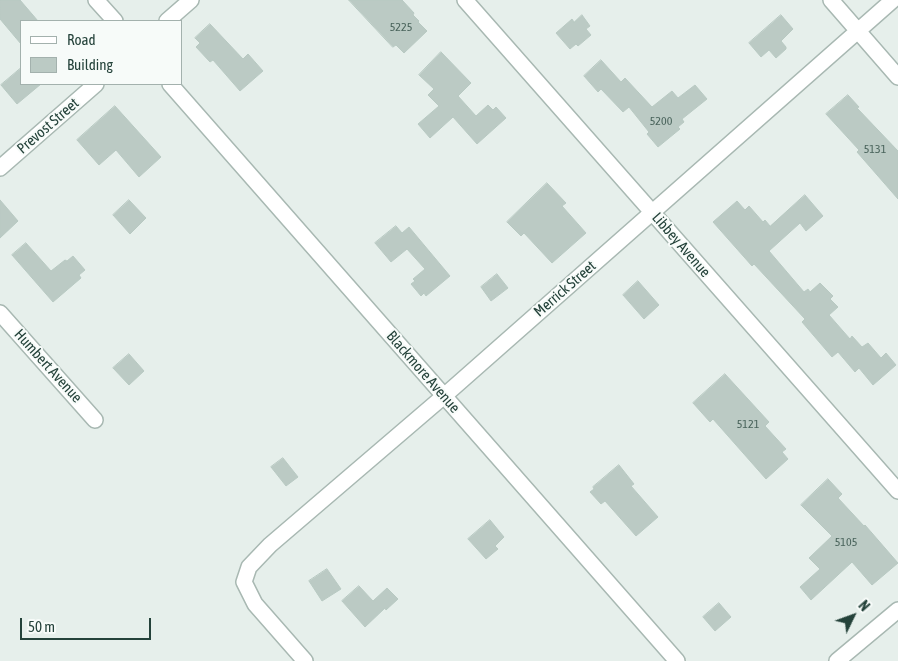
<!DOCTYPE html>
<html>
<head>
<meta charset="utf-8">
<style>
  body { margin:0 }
  #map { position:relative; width:898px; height:661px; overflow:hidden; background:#e6efeb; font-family:"Asap Condensed",sans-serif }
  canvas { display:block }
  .legend { position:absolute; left:20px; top:20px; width:162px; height:65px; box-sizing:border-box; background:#f7fbf9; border:1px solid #a3b1ad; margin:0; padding:6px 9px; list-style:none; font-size:15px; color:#24423a }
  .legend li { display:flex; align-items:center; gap:10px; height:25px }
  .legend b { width:25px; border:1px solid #a3b1ad }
  .north { position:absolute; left:828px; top:591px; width:50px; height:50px; -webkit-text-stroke:4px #f7fbf9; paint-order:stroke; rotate:48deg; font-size:14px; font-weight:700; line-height:20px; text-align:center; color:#24423a }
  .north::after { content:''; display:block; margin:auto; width:18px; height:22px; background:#24423a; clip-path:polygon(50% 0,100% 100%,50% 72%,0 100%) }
  .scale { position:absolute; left:20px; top:618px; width:131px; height:22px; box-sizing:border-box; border:2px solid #24423a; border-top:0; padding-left:6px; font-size:15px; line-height:18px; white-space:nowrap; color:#24423a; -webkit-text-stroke:4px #f7fbf9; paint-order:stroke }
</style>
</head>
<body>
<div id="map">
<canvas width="898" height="661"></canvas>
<ul class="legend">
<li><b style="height:6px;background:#fff"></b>Road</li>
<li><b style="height:14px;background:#bbcac4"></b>Building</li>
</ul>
<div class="north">N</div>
<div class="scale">50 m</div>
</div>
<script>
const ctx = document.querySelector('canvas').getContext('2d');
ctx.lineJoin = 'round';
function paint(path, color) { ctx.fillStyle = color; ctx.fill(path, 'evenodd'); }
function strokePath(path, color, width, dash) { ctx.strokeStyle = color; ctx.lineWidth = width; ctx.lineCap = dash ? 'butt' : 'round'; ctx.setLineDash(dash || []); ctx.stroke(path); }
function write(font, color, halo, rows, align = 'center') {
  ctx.font = font + ' "Asap Condensed",sans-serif'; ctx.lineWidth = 4; ctx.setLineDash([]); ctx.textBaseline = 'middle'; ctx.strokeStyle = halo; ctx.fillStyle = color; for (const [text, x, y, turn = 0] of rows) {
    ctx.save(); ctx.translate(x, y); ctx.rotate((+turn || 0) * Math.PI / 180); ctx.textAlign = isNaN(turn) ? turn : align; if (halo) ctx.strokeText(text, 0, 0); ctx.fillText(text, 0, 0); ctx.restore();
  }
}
const building = new Path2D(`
  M0 0H20L38 21H21V44L0 19Z
  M349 0H402L414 13 413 15 419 21 418 22 427 31 404 53 396 45 393 47Z
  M582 15 590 26 586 29 591 35 578 46 576 44 570 49 556 33 572 19 574 22Z
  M781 15 793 29 781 41 786 47V49L776 58 769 50 761 57 749 43Z
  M210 24 243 59 248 54 263 71 240 91 213 60 210 62 196 47 200 43 195 38Z
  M441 52 471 83 458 96 476 116 488 105 493 110 496 107 506 118 477 144 453 117 430 138 418 124 439 106 428 95 434 89 419 75Z
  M601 60 621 82 625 78 652 107 672 91 678 98 695 85 707 99 682 119 684 122 678 127 680 129 658 147 647 134 649 132 629 107 623 112 601 89 598 92 584 76Z
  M21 68V84H41L17 104 1 85Z
  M848 95 859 107 857 108 898 151V199L857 152 859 150 826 114Z
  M115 106 161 157 139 177 116 150 99 165 77 140Z
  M547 183 566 203 562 206 586 233 552 263 524 233 521 236 507 222Z
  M805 195 823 216 806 231 800 223 769 251 804 292 808 289 810 292 820 283 833 296 830 299 838 307 829 315 850 339 852 336 862 347 868 343 881 358 886 353 896 365 873 385 859 368 855 372 838 352 832 357 802 322 805 319 754 264 752 266 713 222 737 201 745 210 749 206 763 222 765 220 770 226Z
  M0 200 18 221 0 238Z
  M129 200 146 218 130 234 113 215Z
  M396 226 402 233 409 227 450 276 426 296 424 293 421 296 411 284 415 281 413 279 425 269 407 249 391 262 375 243Z
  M26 243 51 271 65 260 67 261 73 256 85 270 79 275 81 278 53 302 12 255Z
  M497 274 508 288 491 301 481 287Z
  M638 281 659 305 644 319 623 295Z
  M129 354 144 371 129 385 113 368Z
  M725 374 769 422 765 426 786 449 782 452 788 459 766 479 713 419 710 422 693 403Z
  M283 458 298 477 286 486 271 467Z
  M619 465 634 484 631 486 658 517 636 536 605 501 601 504 590 492 594 489 593 487Z
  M828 479 842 494 838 498 864 526 865 525 898 563 872 585 852 562 811 600 800 587 820 569 809 558 832 536 801 505Z
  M490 520 504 537 495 546 498 549 486 559 468 539Z
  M327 569 341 589 322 601 309 581Z
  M359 586 373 601 387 588 398 599 386 610 385 608 365 627 342 601Z
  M719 603 731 617 715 631 703 617Z`);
paint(building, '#bbcac4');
strokePath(building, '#b8c9c2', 1);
const minor = new Path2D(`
  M96 0 115 21
  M465 0 898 491
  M831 0 898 77
  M167 21 191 0
  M170 84 677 661
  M0 168 96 84
  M0 313 95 420
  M305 661 255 604 244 582 249 567 270 545 444 396 893 0
  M837 661 898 610`);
strokePath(minor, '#a8b8b2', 18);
strokePath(minor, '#fff', 15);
write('12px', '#4a645c', null, [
  ["5225",401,27],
  ["5200",661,121],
  ["5131",875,149],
  ["5121",748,424],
  ["5105",846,542]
]);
write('15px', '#24423a', '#f7fbf9', [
  ["Prevost Street",48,126,-41],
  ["Libbey Avenue",681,245,49],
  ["Merrick Street",565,289,-41],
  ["Humbert Avenue",48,366,48],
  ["Blackmore Avenue",423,372,49]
]);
</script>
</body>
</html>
